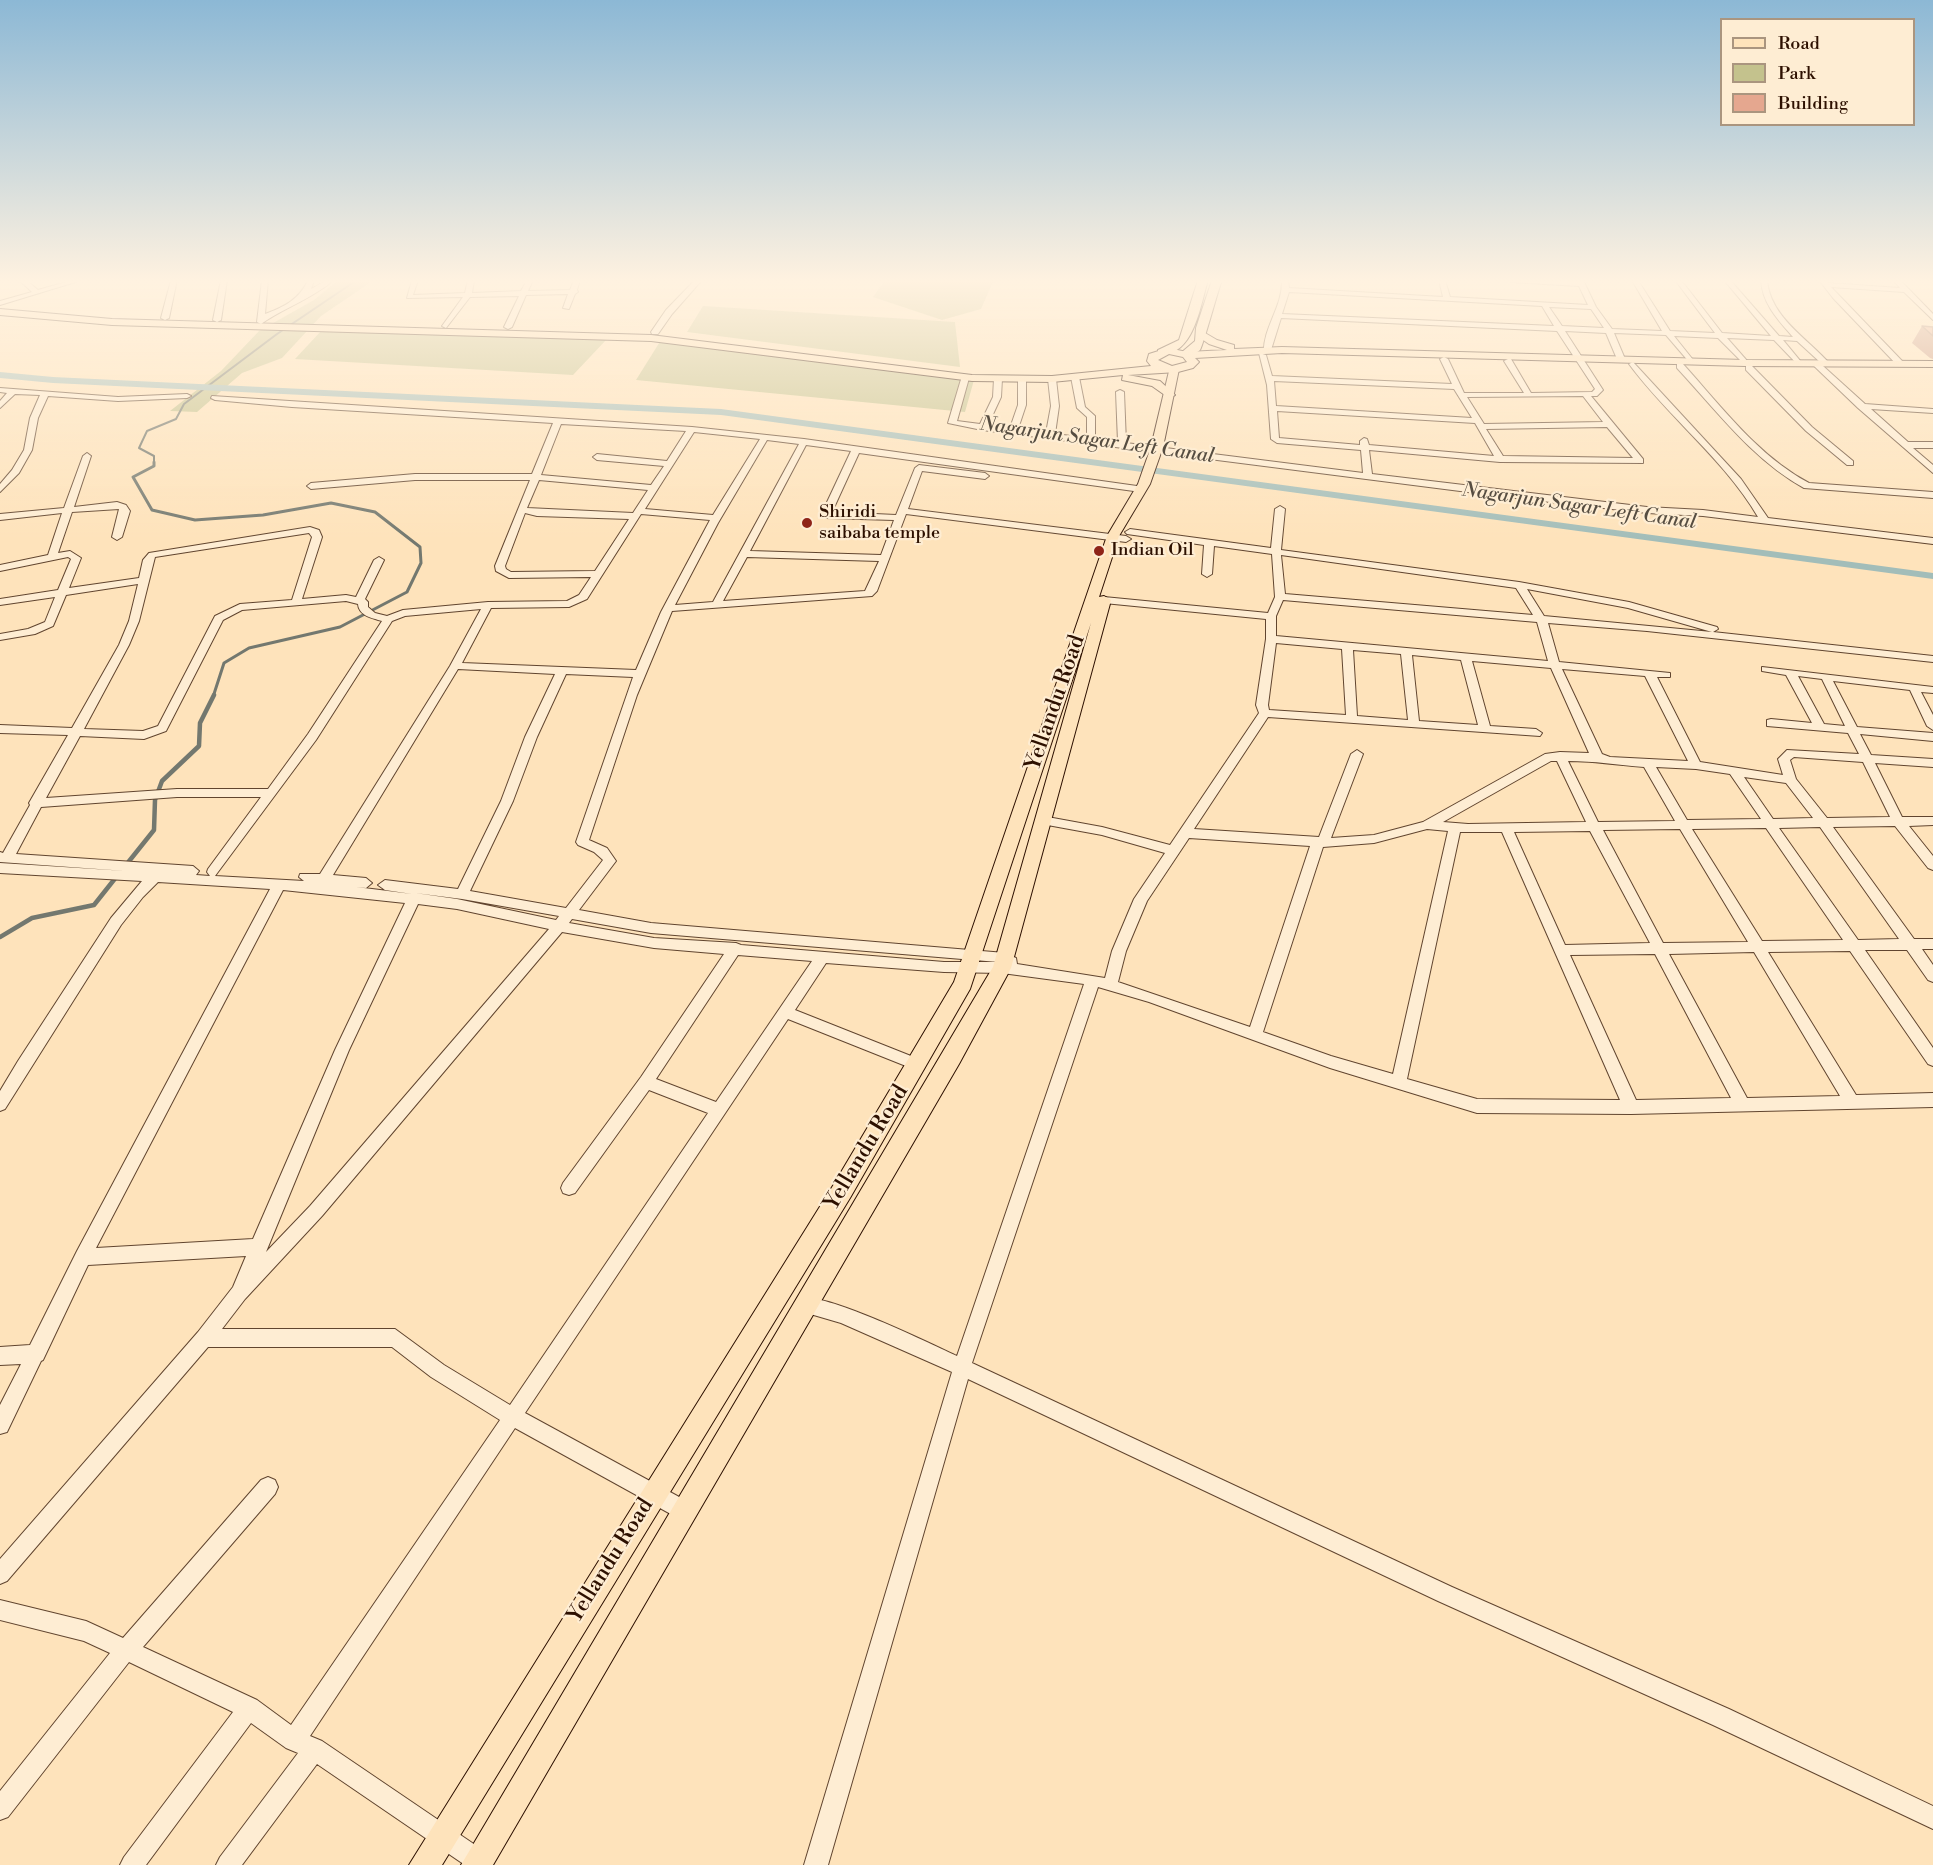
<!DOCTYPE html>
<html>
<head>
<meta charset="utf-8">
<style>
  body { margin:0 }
  #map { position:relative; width:1933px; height:1865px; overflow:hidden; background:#fee3bb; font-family:"Libre Bodoni",serif }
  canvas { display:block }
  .legend { position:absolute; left:1720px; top:18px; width:195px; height:108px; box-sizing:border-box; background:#feedd3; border:2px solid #aa957f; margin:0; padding:8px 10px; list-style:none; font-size:18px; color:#2d1000 }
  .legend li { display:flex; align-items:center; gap:12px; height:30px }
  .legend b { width:30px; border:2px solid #aa957f }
</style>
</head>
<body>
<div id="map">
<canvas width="1933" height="1865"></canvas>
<ul class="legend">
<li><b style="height:8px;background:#fee3bb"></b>Road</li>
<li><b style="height:16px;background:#c4c28d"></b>Park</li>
<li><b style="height:16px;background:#e5a78f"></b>Building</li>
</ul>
</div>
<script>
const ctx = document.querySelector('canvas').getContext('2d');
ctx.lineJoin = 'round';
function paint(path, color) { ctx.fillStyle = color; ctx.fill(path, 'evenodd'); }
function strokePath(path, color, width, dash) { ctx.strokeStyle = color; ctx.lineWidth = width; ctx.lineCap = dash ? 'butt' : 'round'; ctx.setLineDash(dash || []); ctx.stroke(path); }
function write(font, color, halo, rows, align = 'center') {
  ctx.font = font + ' "Libre Bodoni",serif'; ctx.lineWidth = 4.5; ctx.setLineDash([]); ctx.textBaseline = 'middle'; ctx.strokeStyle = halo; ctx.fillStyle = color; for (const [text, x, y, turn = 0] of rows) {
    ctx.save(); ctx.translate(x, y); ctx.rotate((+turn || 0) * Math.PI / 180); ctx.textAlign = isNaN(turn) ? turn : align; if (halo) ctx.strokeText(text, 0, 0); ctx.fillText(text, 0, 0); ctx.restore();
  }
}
paint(new Path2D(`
  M338 280H374L321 316 282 358 242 373 197 412 170 411 221 371 259 331 314 300Z
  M885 280H994L981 309 942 320 873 297Z
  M703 306 955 322 960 367 687 332Z
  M321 331 607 339 573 375 295 359Z
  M661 340 974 380 965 412 636 380Z`), '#c4c28d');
strokePath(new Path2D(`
  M154 463V456L139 448 147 431 176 419 184 404 277 334 357 280`), '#73786f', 2);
strokePath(new Path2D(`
  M154 462V466L133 477 152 510 195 520 263 515 331 503 375 512 420 547 421 563 407 592 340 627 249 648 224 663 213 697`), '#73786f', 3);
strokePath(new Path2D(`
  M126 865 154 830 155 800 162 781 199 746 200 723 214 695
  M0 937 32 918 94 905 117 876`), '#73786f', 4.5);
paint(new Path2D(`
  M0 372 53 377 721 409 1933 573V579L721 415 53 383 0 378Z`), '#a2bdb9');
const minor = new Path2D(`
  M19 280H26L38 290 73 280H82L0 305V301L32 292Z
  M171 280H177L169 318 165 320 161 318Z
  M221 280H227L221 320 217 322 213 320Z
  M262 280H268L265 314C284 307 300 299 308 280H314L311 289 327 280H334C313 298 282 309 261 324L257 322Z
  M412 280H418L413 295 465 293 468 280H474L472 293 521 291 527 280H533L528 291 570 290 574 280H580L577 290 578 292 575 294 569 309 563 308 568 294 526 295 512 327 508 329 504 327 519 296 470 297 446 328 442 326 463 297 407 298Z
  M695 280H702L672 314 658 334H652L651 332 666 310Z
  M1282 280H1288L1289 288 1443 297 1439 280H1445L1450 297 1588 305 1579 286 1511 282 1508 280 1577 282V280H1583L1596 307 1612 329 1662 331 1633 282 1636 280 1639 282 1670 331 1715 333 1675 280H1681L1722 333 1771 336 1724 280H1730L1779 336 1793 337C1778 320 1762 303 1761 280H1767C1770 317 1807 338 1830 364L1823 366 1865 404 1933 409V413L1871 409 1908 442H1933V448H1913L1933 465V473L1858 408 1813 365V361H1816L1821 363 1797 341 1783 340 1802 363 1798 365 1774 340 1727 338 1749 363 1745 365 1718 338 1674 336 1694 361 1690 363 1666 335 1614 333 1625 359 1621 361 1617 359 1606 333 1565 331 1603 390 1597 396H1591L1643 459V463L1500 462 1369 450 1372 474 1647 507 1703 510 1758 517C1724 459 1669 418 1629 364L1633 362 1741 479 1768 518 1933 538V544L1703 516 1647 513 1515 498 982 430 948 423 962 376 969 378 957 421 980 424 993 397 994 379 998 377 1002 379 1001 397 988 425 1010 428 1018 405V379L1022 377 1026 379V405L1018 429 1046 433 1051 406 1048 379 1052 377 1056 379 1059 406 1055 434 1087 438V417L1077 408 1071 377 1075 375 1079 377 1085 407 1095 416V439L1118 442 1116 392 1120 390 1124 392 1126 443 1363 473 1361 450 1277 443 1271 439 1267 385 1259 353 1266 355 1272 376 1452 384 1440 359 1444 357 1448 359 1464 393H1524L1504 361 1508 359H1511L1531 393 1592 392 1595 389 1557 331 1281 318 1271 350 1264 352C1263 328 1283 306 1282 280ZM1289 292 1542 306 1554 326 1282 314ZM1549 307 1591 309 1604 328 1562 326ZM1274 381 1454 389 1472 418 1276 406ZM1583 396 1603 422 1484 424 1467 397ZM1277 411 1475 423 1494 456 1369 445 1367 439 1364 438 1360 441V445L1279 438ZM1607 427 1633 458 1503 456 1486 429Z
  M1819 280H1825L1828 283 1900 288 1893 280H1900L1933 314V320L1904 292 1831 287 1905 364 1898 366 1833 298Z
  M1677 364H1683C1721 406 1758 456 1809 483L1933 492V498L1804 488C1753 460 1716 410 1677 368Z
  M1746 366H1752L1812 427 1853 461V465H1847L1806 431 1746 370Z
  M0 388 118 397 187 394 191 396 187 398 118 401 48 396 38 418 32 450 19 473 0 492V484L12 470 24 450 30 418 40 395 15 394 0 408V401L7 393 0 392Z
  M212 396 692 427 804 439 1144 487V491L1141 492 859 453 832 512 896 515 915 468 919 465 985 473 989 476 985 479 922 471 908 509 1126 536 1131 539 1126 542 906 514 877 591 872 596 672 611 637 695 589 840 607 848 616 861 579 910 651 923 1005 953 1016 958 1017 964 1105 978 1112 951 1134 899 1165 853 1102 835 1042 824 1036 820 1042 816 1102 827 1170 845 1259 713 1256 705 1266 639V619L1104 603 1099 600 1104 597 1268 613 1275 597 1272 554 1214 546 1212 574 1207 577 1202 574 1204 545 1127 534 1125 532 1130 529 1271 548 1275 509 1280 506 1285 509 1281 550 1519 582 1629 602 1717 627 1718 629 1713 632 1933 656V662L1647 631 1548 623 1559 662 1670 673V677H1657L1700 762 1783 775 1778 759 1787 750 1859 754 1848 733 1767 726V720L1771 719 1812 723 1786 675 1762 671V667L1933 687V693L1921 692 1933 715V730L1927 726 1910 690 1833 681 1857 727 1933 733V741L1860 734 1871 755 1933 759V767L1875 763 1902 817H1933V825L1909 826 1933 856V870L1928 868 1895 826 1833 827 1914 939H1933V949H1922L1933 965V982L1928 980 1907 950H1865L1933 1048V1066L1928 1064 1850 951 1768 952 1856 1095 1933 1093V1107L1631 1114 1477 1113 1330 1068 1149 1002 1098 987 972 1363 1452 1587 1729 1709 1933 1806V1829L1713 1725 1438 1601 968 1379 828 1865H804L952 1372 841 1323 800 1311 797 1305 800 1299C821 1290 931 1344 957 1356L1084 984 1002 973 944 972 826 963 795 1010 921 1060 923 1064 921 1068 916 1070 911 1068 788 1019 525 1413 692 1504 695 1511 692 1518 685 1521 678 1518 515 1428 310 1736 322 1741 487 1853 491 1861 489 1865H465L317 1764 242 1865H216L220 1857 298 1753 286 1748 251 1723 146 1865H120L124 1857 233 1712 129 1662 8 1817 0 1820V1791L110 1653 84 1641 0 1620V1600L86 1621 123 1638 261 1480 268 1477 275 1480 278 1487 275 1494 143 1647 257 1700 291 1725 500 1420 431 1377 392 1347H208L7 1581 0 1584V1559L198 1332 233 1287 246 1256 88 1265 43 1360 41 1361 7 1432 0 1434V1405L21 1364 0 1365V1347L30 1345 77 1251 270 889 158 882 143 897 121 925 5 1109 0 1111V1091L18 1061 111 918 142 881 0 873V863L126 871 0 862V852L3 853 30 805 29 803 68 735 0 733V725L72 728 119 645 129 621 138 584 66 595 53 626 35 634 0 640V634L28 629 45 622 55 597 0 605V599L58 590 71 559 68 557 0 571V565L48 555 62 513 0 520V514L64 508 83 456 87 453 91 456 74 507 117 502 126 505 130 511 122 537 117 540 112 537 119 509 72 512 58 553 70 551 81 558 69 588 139 578 143 560 149 553 310 527 319 530 322 537 302 599 346 595 356 597 374 560 379 557 384 560 365 599 368 602V607L375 613 387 616 403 610 488 602 567 601 579 595 591 577 509 578 496 571 495 566 530 480H415L311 489 307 486 311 483 415 474H532L553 423 292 407 215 400 211 398ZM561 424 686 431 667 461 597 454 593 457 597 460 664 466 651 485 541 475ZM694 432 760 439 713 515 645 509ZM767 440 799 444 713 602 675 605 718 523ZM806 445 851 451 821 515 826 518 894 520 881 555 750 551ZM539 480 648 490 633 513 527 508ZM525 513 537 516 629 519 595 571 511 572 506 569 505 566ZM641 514 710 520 661 612 636 670 462 663 491 608 569 607 587 599ZM309 533 312 537 292 600 240 604 215 616 158 726 143 731 84 729 129 645 139 621 155 557ZM1281 555 1516 588 1533 615 1285 594ZM747 557 879 561 865 591 723 601ZM1527 589 1628 608 1712 632 1544 616ZM1283 600 1537 622 1548 661 1276 636V616ZM346 601 358 604C359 616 372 618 382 621L308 734 268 789H177L46 798 80 736 144 739 166 731 223 620 242 610ZM481 609 450 666 320 874H300L299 877 304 881 215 876 316 740 392 621 405 616ZM1276 643 1342 649 1346 715 1269 710 1268 705ZM1353 650 1401 654 1408 720 1357 716ZM1412 655 1461 660 1478 725 1419 721ZM1472 661 1551 668 1589 753 1560 752 1545 754 1423 822 1374 835 1331 838 1363 754 1357 750 1351 754 1319 837 1194 829 1268 717 1540 736 1542 733 1536 729 1490 726ZM458 669 555 674 525 737 501 801 458 889 385 880 378 885 385 890 412 894 356 887 366 888 372 883 366 878 333 875ZM1562 669 1645 676 1688 761 1610 757 1602 754ZM566 674 633 677 576 842 578 845 594 852 603 860 566 908 470 891 513 801 537 737ZM1798 676 1822 679 1845 726 1824 724ZM1794 757 1863 762 1890 817 1827 818 1796 779 1790 760ZM1551 761H1557L1586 822 1468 824 1443 822ZM1568 761C1594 761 1618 765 1644 767L1675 821 1598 822ZM1656 767 1696 769 1730 774 1761 819 1687 820ZM1744 777 1786 783 1813 818 1773 819ZM177 797H261L208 869 207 872 210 876 196 875 199 871 193 866 16 854 41 807ZM1820 827 1899 939 1858 940 1779 828ZM1766 828 1843 940 1762 941 1692 829ZM1427 829 1448 831 1393 1074 1331 1056 1263 1032 1323 847 1374 843ZM1680 829 1748 942 1663 943 1603 830ZM1590 831 1650 943 1565 945 1514 832ZM1460 832H1502L1620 1100 1477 1099 1407 1079ZM1189 838 1310 846 1250 1027 1118 982 1126 951 1147 901ZM283 890 405 903 335 1050 253 1239 96 1248ZM415 893 462 899 559 916 556 920 457 899ZM418 904 457 909 549 929 310 1206 266 1252 349 1050ZM572 919 651 933 998 962H944L741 945 736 943 654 938 569 923ZM562 932 654 948 724 954 641 1077 563 1183 561 1188 563 1193 569 1195 575 1193 649 1090 708 1113 510 1405 444 1365 395 1329H222L245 1299 322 1216ZM1754 952 1840 1096 1747 1098 1669 954ZM1655 954 1731 1098 1636 1100 1570 955ZM738 955 812 961 716 1102 656 1079Z`);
const major = new Path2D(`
  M1198 280H1208C1200 306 1194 358 1158 354V350L1179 340Z
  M1212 280H1222C1218 290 1203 346 1200 350 1195 354 1189 357 1182 356V352L1195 341 1196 328Z
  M1170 367 1179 369 1163 447 1150 484 1119 536 1099 597 1104 596 1111 600 1011 968 959 1064 493 1865H461L993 967 1091 623 970 989 850 1198 442 1865H409L834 1184 954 982 1107 536 1138 484 1151 447Z`);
const highway = new Path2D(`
  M0 309 112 319 651 335 972 375 1052 376 1151 366 1147 361 1149 354 1168 348 1187 352 1227 350 1209 344 1196 335V331L1200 330 1217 340 1234 345V349L1282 347 1745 360 1933 361V367L1745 366 1282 353 1195 358 1199 362 1193 368 1178 372 1128 375 1160 381 1175 395 1169 398 1152 386 1122 380 1123 375 1052 382 972 381 651 341 112 325 0 315ZM1169 354 1183 357 1187 362 1172 366 1158 360Z`);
strokePath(minor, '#61452f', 2);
strokePath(major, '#2d1000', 2);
strokePath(highway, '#2d1000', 2);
paint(minor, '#feedd3');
paint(major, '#fee3bb');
paint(highway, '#fee3bb');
paint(new Path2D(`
  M1922 326 1933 327V359L1930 358 1912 343Z`), '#c5907b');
const building = new Path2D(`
  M1922 326 1933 327V336Z`);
paint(building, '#e5a78f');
strokePath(building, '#a07564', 1.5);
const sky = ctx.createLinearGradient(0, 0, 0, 541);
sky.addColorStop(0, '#8cb8d5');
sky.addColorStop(0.52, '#fff2e0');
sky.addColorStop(1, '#fff2e000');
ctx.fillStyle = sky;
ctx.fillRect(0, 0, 1933, 541);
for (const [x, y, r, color] of [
  [807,523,6,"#8f2418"],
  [1099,551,6,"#8f2418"]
]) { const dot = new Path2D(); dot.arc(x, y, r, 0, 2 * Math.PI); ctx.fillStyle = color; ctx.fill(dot); strokePath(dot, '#feedd3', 2); }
write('18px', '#2d1000', '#feedd3', [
  ["Shiridi",819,513],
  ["saibaba temple",819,534],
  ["Indian Oil",1111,551]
], 'left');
write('italic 20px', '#564d41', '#feedd3', [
  ["Nagarjun Sagar Left Canal",1097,441,8],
  ["Nagarjun Sagar Left Canal",1579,507,8]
]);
write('22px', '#2d1000', '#feedd3', [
  ["Yellandu Road",1056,703,-71],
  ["Yellandu Road",867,1148,-59],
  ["Yellandu Road",611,1561,-58]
]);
</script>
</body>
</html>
